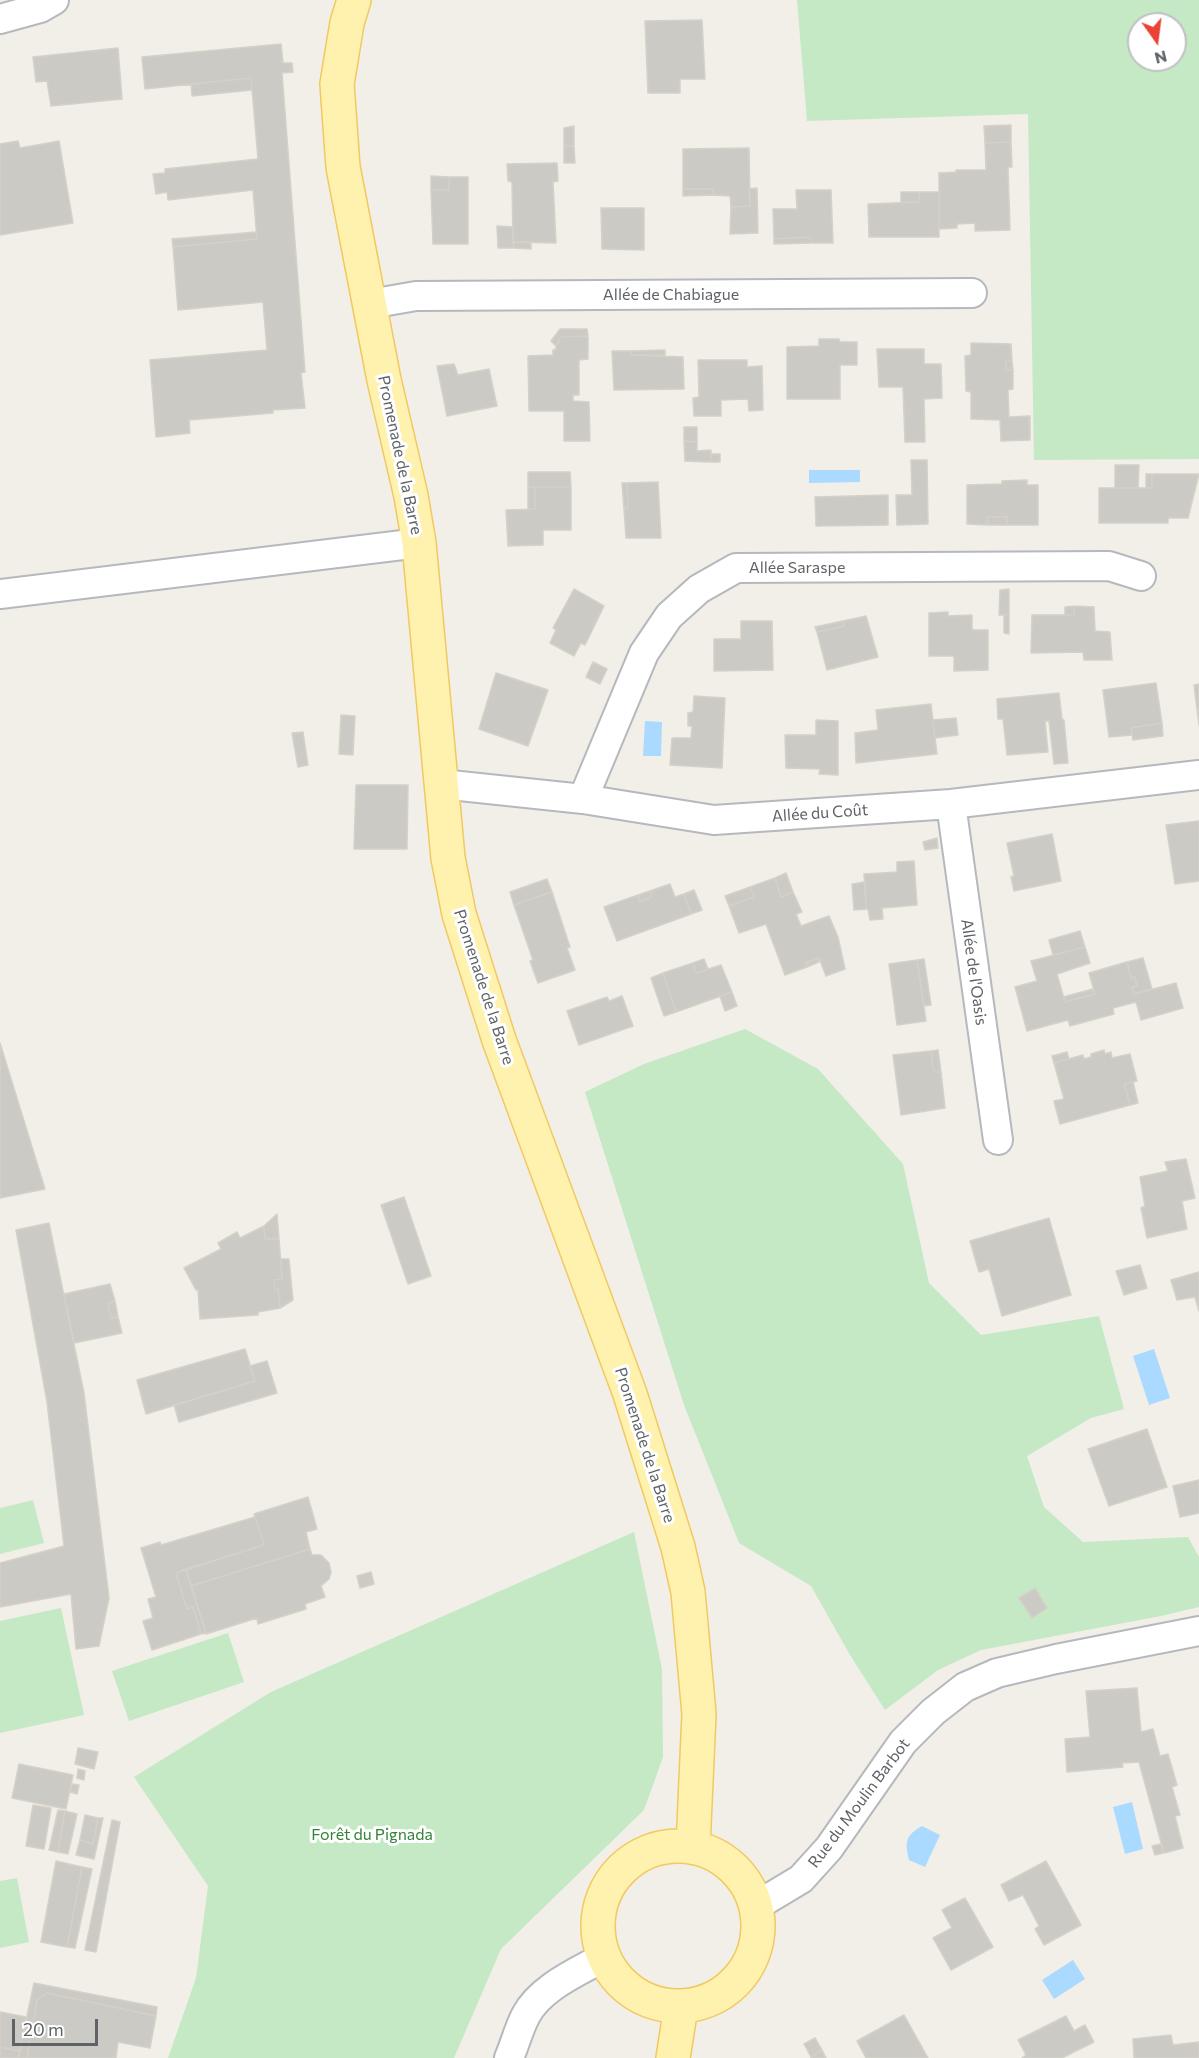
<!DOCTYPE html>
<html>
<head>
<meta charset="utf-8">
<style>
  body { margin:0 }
  #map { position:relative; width:1199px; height:2058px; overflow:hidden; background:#f1efe8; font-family:Commissioner,sans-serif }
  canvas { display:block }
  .north { position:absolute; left:1127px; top:12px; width:60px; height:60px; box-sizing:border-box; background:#fff; border:2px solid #bfc1c3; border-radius:50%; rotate:166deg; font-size:16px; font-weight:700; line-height:24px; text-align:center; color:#5f6368 }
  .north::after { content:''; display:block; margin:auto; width:21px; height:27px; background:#ea4335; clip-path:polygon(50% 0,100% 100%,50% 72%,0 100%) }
  .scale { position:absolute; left:12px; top:2019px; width:86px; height:27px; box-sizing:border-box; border:3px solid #5f6368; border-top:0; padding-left:8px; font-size:18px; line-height:21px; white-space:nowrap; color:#5f6368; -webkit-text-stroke:4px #fff; paint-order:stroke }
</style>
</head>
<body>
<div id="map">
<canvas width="1199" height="2058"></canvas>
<div class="north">N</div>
<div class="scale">20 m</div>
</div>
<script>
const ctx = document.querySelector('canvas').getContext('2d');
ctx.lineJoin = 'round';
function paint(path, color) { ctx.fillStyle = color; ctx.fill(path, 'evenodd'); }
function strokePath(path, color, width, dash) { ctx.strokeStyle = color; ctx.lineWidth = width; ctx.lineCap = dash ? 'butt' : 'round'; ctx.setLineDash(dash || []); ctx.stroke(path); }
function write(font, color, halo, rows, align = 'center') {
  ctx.font = font + ' Commissioner,sans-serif'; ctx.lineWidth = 6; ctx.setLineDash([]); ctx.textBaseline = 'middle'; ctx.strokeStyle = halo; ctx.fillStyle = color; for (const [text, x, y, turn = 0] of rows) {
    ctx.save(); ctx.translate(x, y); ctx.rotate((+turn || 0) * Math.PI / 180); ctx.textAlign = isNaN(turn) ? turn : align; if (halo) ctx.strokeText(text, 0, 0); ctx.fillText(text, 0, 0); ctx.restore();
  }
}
paint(new Path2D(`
  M797 0H1199V459L1034 460 1028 114 807 121ZM1139 24H1175V60H1139Z
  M745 1029 818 1069 903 1164 929 1283 981 1335 1099 1316 1124 1409 1091 1418 1027 1456 1044 1507 1083 1542 1188 1537 1199 1557V1607L1161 1616 981 1650 938 1670 885 1710 850 1655 811 1586 739 1543 684 1405 585 1092 644 1064Z
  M33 1500 44 1543 0 1554V1508Z
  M634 1532 662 1669 663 1757 644 1810 501 1949 454 2058H168L196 1978 208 1886 134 1777 271 1692Z
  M61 1608 84 1715 0 1733V1621Z
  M228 1633 244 1682 129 1721 112 1671Z
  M17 1878 29 1942 0 1948V1881Z`), '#c5e8c5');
paint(new Path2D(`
  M809 470H860V482L809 483Z
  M645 721 662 722 661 756H643Z
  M1154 1349 1170 1398 1149 1405 1133 1356Z
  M1132 1802 1143 1849 1125 1854 1113 1807Z
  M922 1826 940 1835 925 1867 909 1860C905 1841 905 1836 922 1826Z
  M1073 1960 1085 1979 1054 1999 1042 1980Z`), '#aadaff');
const building = new Path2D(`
  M702 20 705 79H680V93H648L645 21Z
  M281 44 283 63H292L293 72 282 73 305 372 301 373 305 408 273 410V413L189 420 190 433 156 437 150 360 267 350 263 302 178 310 173 247 257 239 253 190 168 200 167 192 156 194 153 174 165 173V169L258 159 251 78 145 89 142 57Z
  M118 48 122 99 51 106 47 81 36 82 33 57Z
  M251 78 252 90 192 96 191 84Z
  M1011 125V142L985 143 984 126Z
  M574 126V146H564V128Z
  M18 141 20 148 59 141 73 223 0 235V144Z
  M1011 142 1012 167H1008L1010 230 975 231V223L957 224V228L939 229V173L956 172V170H986L985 143Z
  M564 146H574L575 163H564Z
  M749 148 750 206 731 207 730 196 713 195V189H683V149Z
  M557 163 558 181 553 182 556 243 513 242 512 182 508 181 507 164Z
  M431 176 449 177V190H431Z
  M449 177H468V244H433L431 190H449Z
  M757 188 758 233 730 234 731 207 750 206 749 189Z
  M683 189H713V195L683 196Z
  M796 190H831L833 243H811L810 237 774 239 773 209H797Z
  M901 192H919V202H901Z
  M919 192H939V237H869L868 204 919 202Z
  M601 208H644V250L602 249Z
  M497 226 513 227 514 248H498Z
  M256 232 257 239 173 247 172 239Z
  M810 237 811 243 774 244V239Z
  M513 242H531V249L514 248Z
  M560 329H587L588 336 561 337 556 346 551 341Z
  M588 336V359L579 360V395H573V401L589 402 590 441H564V411H529L528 356 553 355V350L556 349V346L561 337Z
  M819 339H839L840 342H857V365H840V399H787V347L819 346Z
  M971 343 1011 344 1012 361H1006V370H1013V389L1008 390 1009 417 1030 416V440L1001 441 1000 420 971 419V392L966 391 965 356 971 355Z
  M877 349H924V364H941L942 398 924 399 925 442H905L903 387H879Z
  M665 350V355H631V351Z
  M612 351H631V355L683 357 684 389 614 390Z
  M698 360H747V367L762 366 763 410 749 411 748 399 721 400V416H694L693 398 699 397Z
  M1006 361H1012L1013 370H1006Z
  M454 364 458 375 489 369 497 406 447 416 437 366Z
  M684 427H697V442L684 441Z
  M684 441 697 442V451L711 450V462L685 461Z
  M711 454H720V462H711Z
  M911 460H927L928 524 897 525 896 495H912Z
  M1115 465H1139L1138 488H1115Z
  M528 472H570L571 487H528Z
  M1146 474H1152V488H1146Z
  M1152 474H1199L1188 518H1168V523H1099V488H1152Z
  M1027 480V485H1038V525H1007V517H987L988 525 967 524V485L1002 484V481Z
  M658 482 661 538H626L624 509 628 508 627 483Z
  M622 483H627L628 508 624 509Z
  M528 487H535V509H528Z
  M535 487H571V530H543V545L508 546 506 510 535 509Z
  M888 495V525L816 526 815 497Z
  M987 517H1007V525H988Z
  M574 589 604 606 585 645 581 643 574 656 550 643 556 630 553 628Z
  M1009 589V615H999L1000 590Z
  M1074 606 1094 607 1095 631 1110 632 1112 660H1084L1083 652 1031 653 1032 615H1074Z
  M1074 606V615H1065V607Z
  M948 612V616L972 615V630H988V670L954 671V656H929V613Z
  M1004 615H1009V634L1004 633Z
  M866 616 878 657 827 670 817 632 844 626 843 621Z
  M741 621H772L773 670 714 671V639H741Z
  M843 621 844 626 817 632 815 627Z
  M593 662 607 669 600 684 586 677Z
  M496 673 548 690 528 746 479 729Z
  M1156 683 1162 723 1131 728 1132 735 1109 737 1103 690Z
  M1199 684V725L1194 685Z
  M1059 693 1062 719 1064 720 1068 763 1054 764 1049 721H1045L1048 752 1007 755 1003 719H998L997 699Z
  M694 696 725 698 722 768 670 765 672 738H691L692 726H688V713L693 712Z
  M931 704 937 754 856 763 855 733 878 730 876 710Z
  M341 715 355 716 353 755 339 754Z
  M956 718 958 735 935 738 933 720Z
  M816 720 838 721V775L819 774 820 769 786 768 785 735H816Z
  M1162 723 1163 736 1133 740 1131 728Z
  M303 732 308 765 298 767 292 733Z
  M356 785H408L407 849H354Z
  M1199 821V881L1175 884 1166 825Z
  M1052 834 1061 881 1014 891 1011 877 1014 876 1007 843Z
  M937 838 938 848 925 850 923 842Z
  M914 861 917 905 882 908 883 919 870 920 868 909H866L864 874 897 872V862Z
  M786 873 793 892 781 897 775 878Z
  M775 878 781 897 793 892 802 912 796 914 801 926 829 916 838 937 845 969 826 976 819 958 806 963 807 967 785 975 766 924 739 933 729 906 754 897 750 887Z
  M547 879 552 892 514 905 510 892Z
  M865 882 866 909 854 910 852 884Z
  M670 884 675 897 684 894 691 914 617 941 604 907 638 895 640 902 652 897 650 891Z
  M750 887 754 897 729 906 725 896Z
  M694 890 702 910 691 914 684 894Z
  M650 891 652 897 640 902 638 895Z
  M552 892 570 947 567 948 575 970 538 983 530 961 533 960 514 905Z
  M1080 931 1085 947 1053 955 1049 940Z
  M1085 947 1090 963 1057 974 1065 1002 1095 994 1089 973 1127 962 1131 978 1135 977 1137 986 1132 987 1134 994 1176 983 1183 1008 1141 1020 1136 1002 1113 1008 1114 1014 1070 1026 1068 1020 1027 1031 1015 987 1037 981 1031 961Z
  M819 958 821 961 807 967 806 963Z
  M1143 958 1152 989 1134 994 1132 987 1137 986 1135 977 1131 978 1127 962Z
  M704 959 708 969 696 973 693 963Z
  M924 959 931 1005 924 1006 917 960Z
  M917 960 926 1021 897 1025 889 964Z
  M693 963 696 973 721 965 732 992 676 1012 663 973Z
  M663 973 676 1012 664 1016 651 978Z
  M1093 989 1095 994 1065 1002 1063 997Z
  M732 992 737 1006 725 1011 720 996Z
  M622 996 633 1026 579 1045 567 1011 607 997 609 1001Z
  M0 1043 45 1189 0 1198Z
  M938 1050 941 1072H934L931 1051Z
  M1104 1050 1105 1054 1111 1052 1112 1058 1130 1054 1137 1081 1124 1084 1130 1105 1060 1124 1054 1101 1064 1099 1054 1063 1083 1055 1084 1059 1091 1057V1054Z
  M931 1051 934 1072H941L945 1108 901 1115 893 1055Z
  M1067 1052 1069 1059 1054 1063 1052 1056Z
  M1133 1082 1138 1103 1130 1105 1124 1084Z
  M1186 1159 1195 1198 1182 1201 1187 1229 1147 1238 1141 1208 1145 1206 1140 1177 1168 1171 1165 1162Z
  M404 1197 431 1276 408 1284 381 1205Z
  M277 1214 279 1239H265L264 1226Z
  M1049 1218 1071 1295 1002 1316 989 1269 979 1272 970 1241Z
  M49 1223 84 1393 109 1598 99 1646 76 1649 71 1594 0 1607V1563L64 1546 47 1402 16 1230Z
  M264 1226 265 1239H279L282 1279 274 1280 275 1289H278L280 1308 258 1312V1315L200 1319 198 1290H196L184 1268 221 1249 218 1243 237 1232 240 1238Z
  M281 1259H289L293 1300 280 1308 278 1289H275L274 1280 282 1279Z
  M1140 1265 1147 1288 1124 1295 1116 1271Z
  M1199 1272V1311L1195 1297 1177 1300 1171 1280Z
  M110 1284 115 1301 108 1303 111 1318 118 1317 122 1333 74 1343 64 1294Z
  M115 1301 118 1317 111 1318 108 1303Z
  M245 1349 255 1381 146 1414 137 1380Z
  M267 1361 277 1393 179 1422 174 1405 255 1381 250 1366Z
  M1147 1429 1167 1487 1109 1506 1088 1449Z
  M1199 1480V1513L1180 1517 1173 1486Z
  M308 1497 317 1529 306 1532 310 1549 191 1586 186 1569 264 1545 254 1514Z
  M255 1517 264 1545 176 1573 187 1609 193 1607 201 1634 152 1650 143 1621 153 1618 148 1599 156 1597 141 1548 160 1542 161 1545Z
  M310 1549 312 1555H321L329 1563 331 1572 329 1579 321 1586 325 1597 305 1604 306 1609 258 1624 257 1618 206 1634 191 1586Z
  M186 1569 206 1633 201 1634 193 1607 187 1609 176 1573Z
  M371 1572 374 1584 360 1588 357 1576Z
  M1035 1588 1047 1608 1032 1618 1019 1598Z
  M1137 1688 1141 1732 1153 1729 1160 1756 1168 1754 1177 1785 1172 1787 1180 1815 1175 1816 1183 1848 1164 1853 1139 1762 1122 1763 1123 1767 1067 1772 1065 1739 1090 1737 1086 1691Z
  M78 1748 98 1752 94 1769 75 1764Z
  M19 1764 73 1775 66 1809 12 1798Z
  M78 1769 85 1771 84 1780 77 1778Z
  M72 1784 79 1785 77 1794 70 1792Z
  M33 1805 51 1808 44 1849 26 1846Z
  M58 1810 65 1811 58 1852 49 1850Z
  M65 1811 77 1814 68 1854 58 1852Z
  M85 1815 98 1818 93 1844 80 1840Z
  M98 1818H103L94 1859 76 1855 80 1840 93 1844Z
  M112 1820 120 1822 96 1952 85 1950Z
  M1161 1844 1163 1853 1155 1855 1152 1846Z
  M56 1861 82 1867 67 1947 41 1942Z
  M1046 1861 1081 1925 1044 1945 1035 1929 1039 1926 1023 1895 1009 1901 1001 1885Z
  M82 1867 92 1869 75 1948 67 1947Z
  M965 1898 993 1947 951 1970 933 1938 952 1928 942 1910Z
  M34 1983 157 2007 156 2016 47 1993 37 2000 27 2058H18Z
  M47 1993 156 2016 150 2048 118 2042 116 2058H27L37 2000Z
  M0 2012 26 2017 20 2051 0 2047Z
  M904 2015 928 2058H866L857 2041Z
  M1066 2016 1074 2031 1085 2025 1094 2042 1062 2058H1022L1026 2055 1018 2040Z
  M1171 2035 1173 2045 1199 2042V2058H1134L1133 2039Z
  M815 2038 822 2050 811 2057 804 2044Z
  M0 2047 20 2051 18 2058H0Z
  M822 2050 826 2058H811V2057Z`);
paint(building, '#cccac5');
strokePath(building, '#d6d1c6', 1.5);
const minor = new Path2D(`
  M0 19 40 8 54 0
  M370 304 416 296 972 293
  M0 594 419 543
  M441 784 583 799 714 820 951 804 1199 775
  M583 799 644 653 669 616 699 589 736 568 1109 566 1141 576
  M951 804 998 1140
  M756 1906 801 1879 829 1848 903 1742 933 1712 965 1687 997 1673 1056 1659 1199 1631
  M509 2058C515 2044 519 2028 526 2015 541 1987 578 1972 604 1957`);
const major = new Path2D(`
  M354 0 347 23 337 84 343 167 384 380 411 496 419 543 448 858 459 914 499 1040 630 1394 678 1547 688 1592 699 1714 693 1847
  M598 1926a80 80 0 1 1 160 0a80 80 0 1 1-160 0Z
  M673 2058 681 2007`);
strokePath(minor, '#b5b8bc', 32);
strokePath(major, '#f2c960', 36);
strokePath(minor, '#fff', 28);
strokePath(major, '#fff2af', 33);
write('16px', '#5f6368', '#fff', [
  ["Allée de Chabiague",671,295],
  ["Promenade de la Barre",400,455,78],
  ["Allée Saraspe",797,568],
  ["Allée du Coût",820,813,-4],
  ["Allée de l'Oasis",974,972,82],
  ["Promenade de la Barre",484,987,72],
  ["Promenade de la Barre",645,1445,72],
  ["Rue du Moulin Barbot",859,1803,-53]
]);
write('16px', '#348238', '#fff', [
  ["Forêt du Pignada",372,1835]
]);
</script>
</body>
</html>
